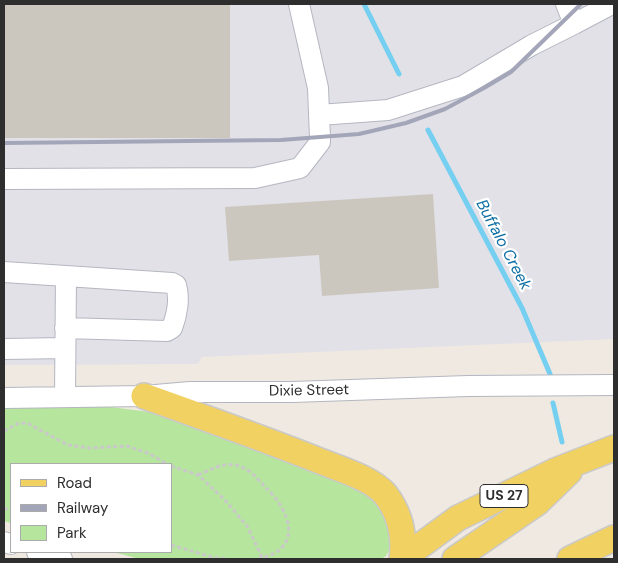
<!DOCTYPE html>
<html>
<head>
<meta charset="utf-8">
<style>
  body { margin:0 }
  #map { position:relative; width:618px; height:563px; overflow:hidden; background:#efe9e1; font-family:"DM Sans",sans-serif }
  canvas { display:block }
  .frame { position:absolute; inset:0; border:5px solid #2e2e2e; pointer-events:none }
  .legend { position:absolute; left:10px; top:463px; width:162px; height:90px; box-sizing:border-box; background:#fff; border:1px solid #ababab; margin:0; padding:6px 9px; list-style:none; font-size:15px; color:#2e2e2e }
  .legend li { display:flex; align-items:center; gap:10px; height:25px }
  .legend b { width:25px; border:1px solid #ababab }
</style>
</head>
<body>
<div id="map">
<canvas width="618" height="563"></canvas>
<div class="frame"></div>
<ul class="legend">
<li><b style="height:6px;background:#f2d163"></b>Road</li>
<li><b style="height:6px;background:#a3a6b8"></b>Railway</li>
<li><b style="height:14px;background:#b6e59e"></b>Park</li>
</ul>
</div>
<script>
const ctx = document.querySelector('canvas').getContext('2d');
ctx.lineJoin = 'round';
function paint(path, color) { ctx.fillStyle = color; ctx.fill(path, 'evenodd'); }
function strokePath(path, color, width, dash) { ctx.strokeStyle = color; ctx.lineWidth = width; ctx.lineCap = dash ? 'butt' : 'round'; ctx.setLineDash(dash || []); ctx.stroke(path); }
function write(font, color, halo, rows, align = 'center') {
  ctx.font = font + ' "DM Sans",sans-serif'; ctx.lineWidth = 4.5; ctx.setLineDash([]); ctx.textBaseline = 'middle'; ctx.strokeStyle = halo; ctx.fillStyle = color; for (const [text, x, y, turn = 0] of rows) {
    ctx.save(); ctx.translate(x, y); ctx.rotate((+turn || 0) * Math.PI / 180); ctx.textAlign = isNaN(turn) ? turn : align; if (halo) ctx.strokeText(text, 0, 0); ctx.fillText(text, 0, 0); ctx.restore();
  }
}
paint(new Path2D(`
  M4 4H614V339L202 357 198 364 4 365Z`), '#e3e1e8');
paint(new Path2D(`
  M103 406 165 414 248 438 379 498 390 513 392 545 386 556 381 559H140L113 552H171V464H11V523L4 521V408Z`), '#b6e59e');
strokePath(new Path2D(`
  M364 4 399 74
  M428 130 522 308 550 374
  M553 403 562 442`), '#75cff0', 5);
paint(new Path2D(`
  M4 4H230V138H4Z
  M433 194 439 288 322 296 319 255 229 261 225 207Z`), '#cbc7bf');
const minor = new Path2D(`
  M574 24 612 4
  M319 115 388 110 463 86 532 45 574 24 566 4
  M4 179 255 178 300 168 320 142V138L318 88 299 4
  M4 272 66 276 65 397
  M65 328 167 331 172 328C177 315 180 298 176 285L172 283 66 276
  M4 349 65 348
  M4 398 144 396 190 392H292L468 386 614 385
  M4 542 11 544
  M37 552 62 559`);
const major = new Path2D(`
  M144 396C203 417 262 438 320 461 340 469 371 478 385 494 400 513 405 535 402 559
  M402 559 458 518 555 471 614 448
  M455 559 537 503 569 472
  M570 559 614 538`);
strokePath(minor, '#b4b7c1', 22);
strokePath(major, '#c9c9c9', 28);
strokePath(new Path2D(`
  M4 431 19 423H27L68 445 89 448 127 446 148 453 167 464
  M171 466 198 475 224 499 247 526 263 559
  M198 475C210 470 221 463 234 465 247 466 257 478 265 487 271 493 278 500 282 508 297 535 286 555 255 559
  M4 508 11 510
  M171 545 212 557 227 559`), '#c9c9c9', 3, [4, 2.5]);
strokePath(minor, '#fff', 20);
strokePath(major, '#f2d163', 25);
strokePath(new Path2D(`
  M4 143 281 140 359 134 406 123 445 109 484 88 511 72 581 4`), '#a3a6b8', 4);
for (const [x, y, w] of [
  [504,496,48]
]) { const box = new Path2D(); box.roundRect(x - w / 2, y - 11.5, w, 23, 4); ctx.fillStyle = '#fff'; ctx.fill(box); strokePath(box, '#2e2e2e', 1); }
write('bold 14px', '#2e2e2e', null, [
  ["US 27",504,496]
]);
write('15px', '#2e2e2e', '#fff', [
  ["Dixie Street",309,391,-1]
]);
write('italic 16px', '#0d6fa3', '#fff', [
  ["Buffalo Creek",503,245,62]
]);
</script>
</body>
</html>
